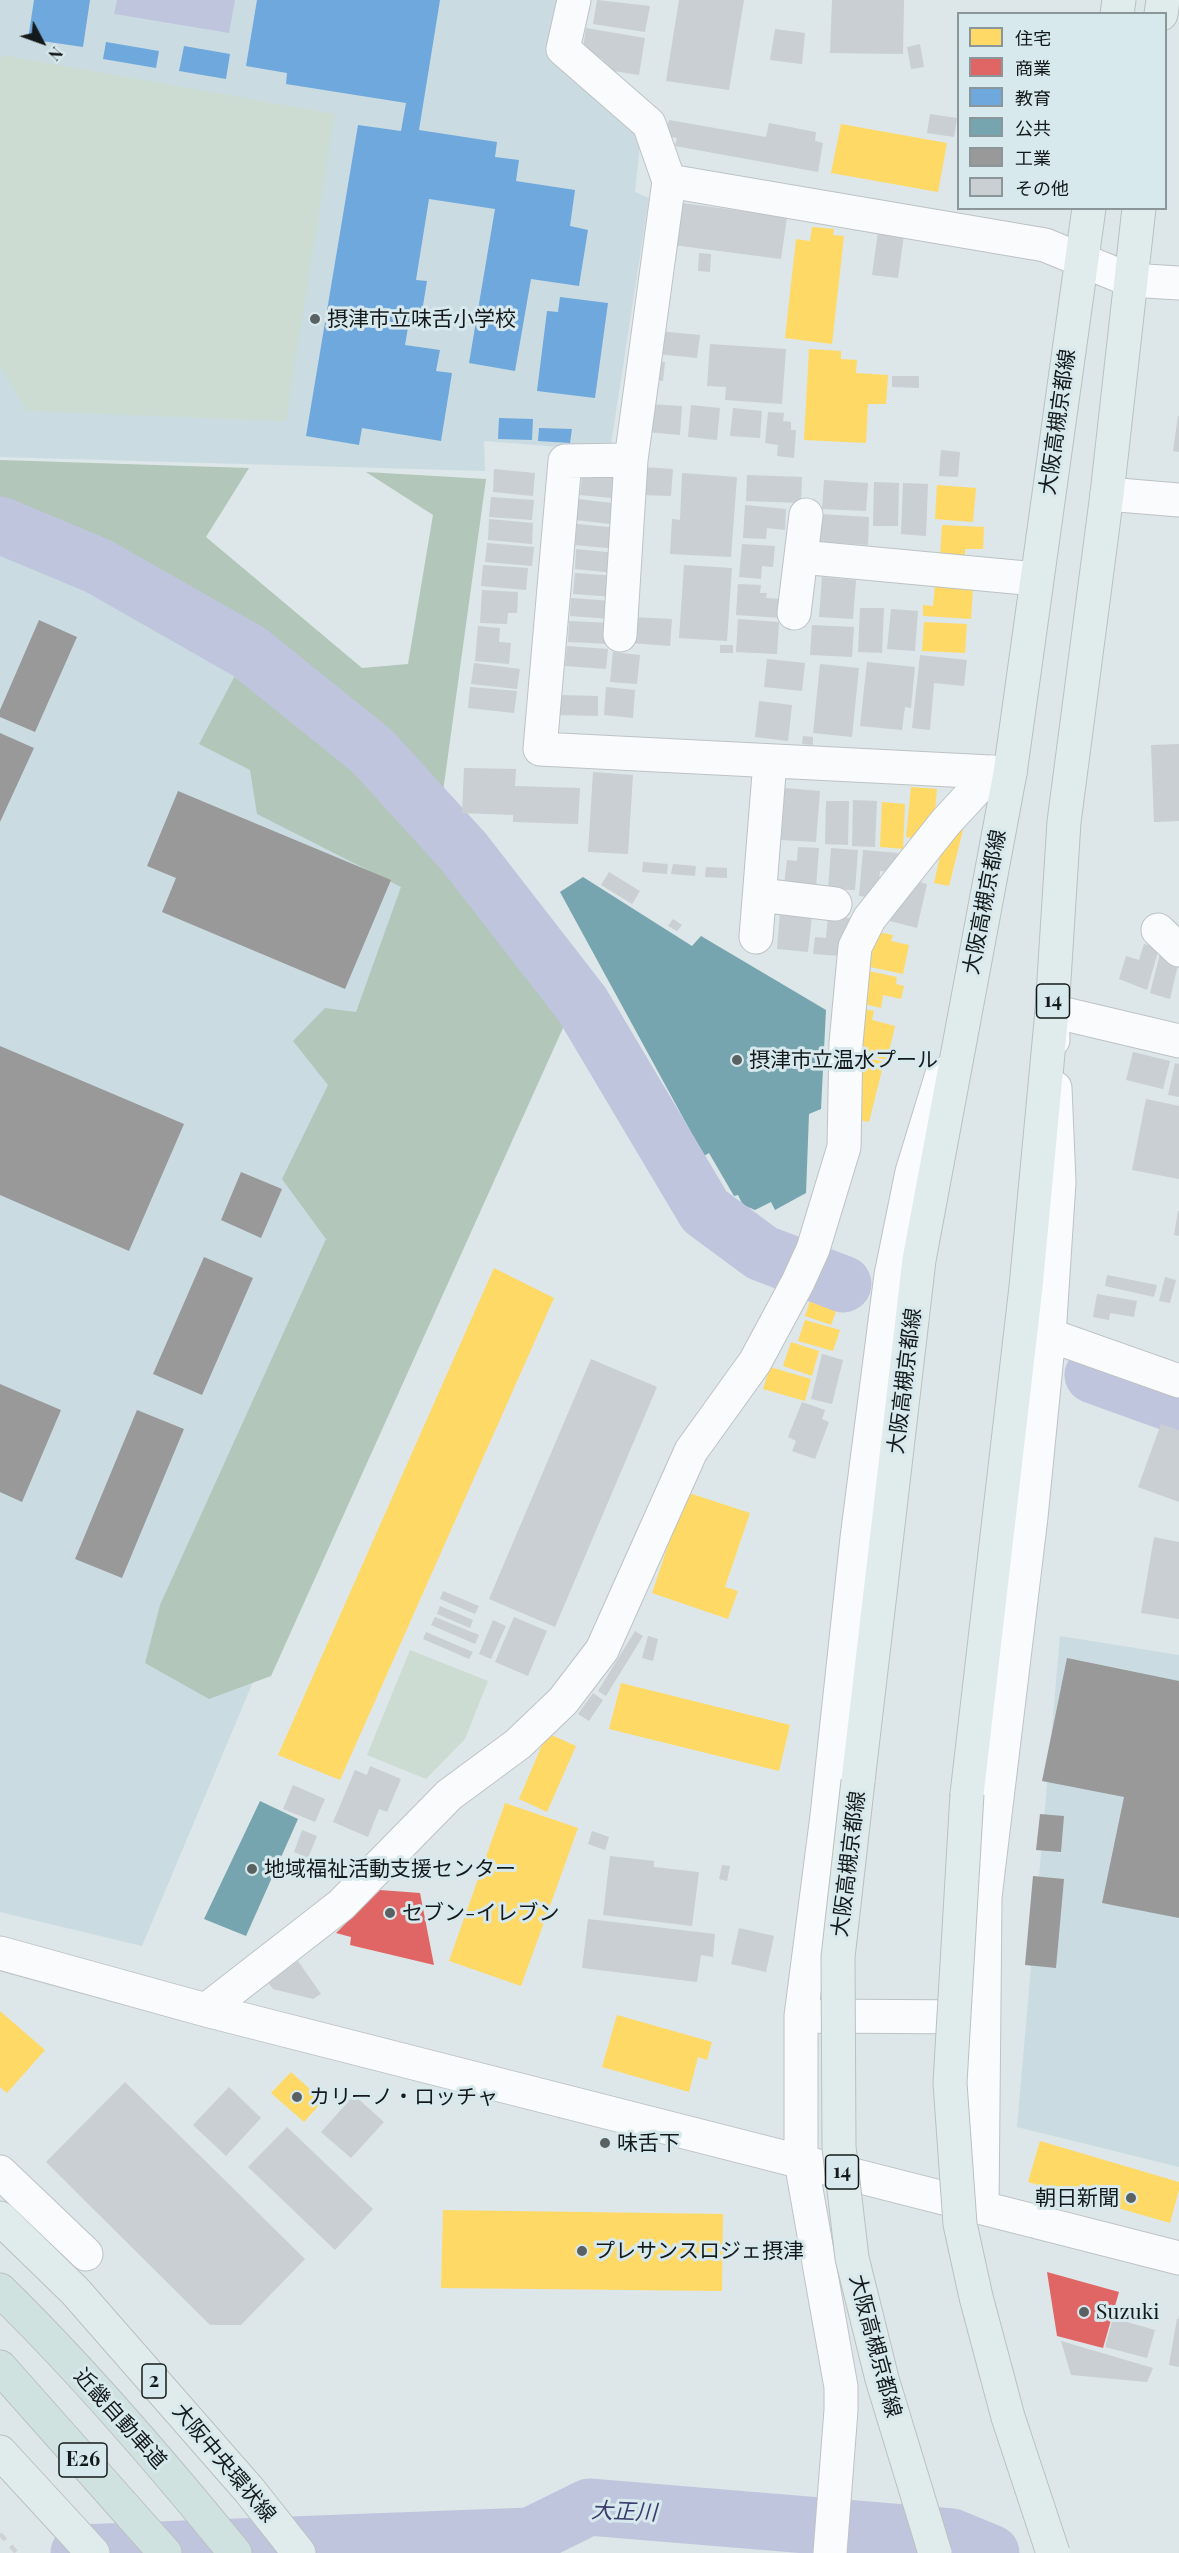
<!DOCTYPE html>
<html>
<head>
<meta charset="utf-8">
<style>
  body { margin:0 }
  #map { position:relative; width:1179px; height:2553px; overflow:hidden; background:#dde6e8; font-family:"Playfair Display","Noto Sans JP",serif }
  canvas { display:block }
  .legend { position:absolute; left:957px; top:12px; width:210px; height:198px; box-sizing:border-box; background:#d8e9ed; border:2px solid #8a9699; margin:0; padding:8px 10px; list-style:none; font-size:18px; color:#141a1b }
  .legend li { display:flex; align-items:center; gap:12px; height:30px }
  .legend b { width:30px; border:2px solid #8a9699 }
  .north { position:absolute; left:12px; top:12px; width:60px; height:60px; -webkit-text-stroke:4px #d8e9ed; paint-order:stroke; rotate:131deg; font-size:16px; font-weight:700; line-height:24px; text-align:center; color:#141a1b }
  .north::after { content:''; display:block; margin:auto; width:21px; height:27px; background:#141a1b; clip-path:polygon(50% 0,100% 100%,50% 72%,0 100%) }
</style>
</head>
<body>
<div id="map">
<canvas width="1179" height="2553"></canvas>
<ul class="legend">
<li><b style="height:16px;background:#ffd966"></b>住宅</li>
<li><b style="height:16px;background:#e06666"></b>商業</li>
<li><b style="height:16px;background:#6fa8dc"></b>教育</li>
<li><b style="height:16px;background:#76a5af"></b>公共</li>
<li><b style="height:16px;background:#999"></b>工業</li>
<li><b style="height:16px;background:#c9cfd2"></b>その他</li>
</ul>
<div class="north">N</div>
</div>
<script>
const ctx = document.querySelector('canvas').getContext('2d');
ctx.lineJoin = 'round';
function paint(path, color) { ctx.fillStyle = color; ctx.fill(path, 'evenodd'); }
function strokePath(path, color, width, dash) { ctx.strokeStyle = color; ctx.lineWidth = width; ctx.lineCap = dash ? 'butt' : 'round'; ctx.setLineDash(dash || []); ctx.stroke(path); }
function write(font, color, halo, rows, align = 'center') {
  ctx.font = font + ' "Playfair Display","Noto Sans JP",serif'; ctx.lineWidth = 6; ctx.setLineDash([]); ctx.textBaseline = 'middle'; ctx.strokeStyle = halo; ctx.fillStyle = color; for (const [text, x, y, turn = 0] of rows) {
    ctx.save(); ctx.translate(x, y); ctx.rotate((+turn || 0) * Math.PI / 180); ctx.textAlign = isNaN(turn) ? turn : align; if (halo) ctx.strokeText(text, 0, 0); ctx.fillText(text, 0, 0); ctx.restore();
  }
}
paint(new Path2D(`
  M0 0H562L551 51 641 135 635 192 649 198 610 451 484 441 485 471 0 457Z
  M0 554 109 600 221 665 429 847 535 1011 142 1946 0 1912Z
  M1060 1636 1179 1655V2167L1017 2127Z`), '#cadce1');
paint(new Path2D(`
  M2 55 335 114 286 421 27 411 0 366V65Z
  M410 1650 488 1681 465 1739 426 1779 367 1755Z`), '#ccdcd2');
paint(new Path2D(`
  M0 460 249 468 206 537 362 668 408 664 433 515 366 472 486 479 442 799 251 641 101 559 0 516Z
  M239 668 359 760 454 862 572 1008 271 1676 209 1699 145 1663 160 1605 326 1239 282 1179 328 1085 293 1041 325 1008 356 1012 401 887 257 814 250 770 199 744Z`), '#b2c6b9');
paint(new Path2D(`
  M117 0H235L229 33 114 14Z`), '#c0c5de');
paint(new Path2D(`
  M841 124 947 143 938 192 831 173Z
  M812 227 834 229 833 235 844 236 832 344 785 338 796 239 810 241Z
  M809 349 841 351V359L857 360 856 373 888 375 886 404H868L866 443 804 440Z
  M937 485 976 488 973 522 935 519Z
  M942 525 984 527 983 549H965V560L940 558Z
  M935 585 973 588 971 619 923 616V605L933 606Z
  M924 622 967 624 965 653 922 651Z
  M911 787 937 789 934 821 920 839 906 837Z
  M882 802 905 804 903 849 880 847Z
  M947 826 963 830 949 886 934 883Z
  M873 931 893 935 891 941 909 945 903 974 861 965Z
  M864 970 897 977 896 984 904 986 901 999 883 995 881 1008 856 1002Z
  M865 1009 874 1011 872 1020 895 1026 887 1060 854 1052Z
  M860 1056 884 1062 869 1122 855 1119Z
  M494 1268 554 1298 340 1780 278 1755Z
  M813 1291 840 1301 831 1325 805 1316Z
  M805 1320 840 1330 833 1351 798 1341Z
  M791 1342 819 1351 812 1376 783 1366Z
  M770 1367 811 1379 805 1401 763 1389Z
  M686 1492 750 1513 725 1587 738 1591 728 1619 652 1593Z
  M621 1683 790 1725 779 1771 609 1729Z
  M547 1733 576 1746 547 1812 519 1799Z
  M505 1803 578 1828 521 1986 449 1961Z
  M0 2011 45 2050 7 2093 0 2087Z
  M617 2015 712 2042 707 2060 698 2057 689 2092 602 2067Z
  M291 2072 323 2101 304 2122 271 2093Z
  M1040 2141 1179 2182V2190L1170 2223 1028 2182Z
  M443 2210 723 2214 722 2291 441 2288Z`), '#ffd966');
paint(new Path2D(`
  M380 1890 420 1893 434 1965 350 1945 351 1937 336 1933Z
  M1047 2272 1119 2292 1103 2348 1057 2336Z`), '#e06666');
paint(new Path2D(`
  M34 0H90L83 47 28 39Z
  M257 0H440L419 130 497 142 495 157 519 160 516 181 575 190 570 226 588 230 579 286 531 279 515 371 469 363 495 209 429 199 416 280 427 281 420 324 409 322 405 345 440 350 436 371 452 373 441 441 362 428 359 445 306 436 358 125 401 131 406 103 286 84 287 73 246 66Z
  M106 42 159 51 156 68 103 59Z
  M184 46 230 54 226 79 179 71Z
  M560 297 608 303 595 398 537 391 547 311 558 312Z
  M499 418 533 419 532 440 498 439Z
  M539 428 572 429 570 443 538 441Z`), '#6fa8dc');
paint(new Path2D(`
  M583 877 692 946 701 936 826 1010 821 1109 809 1114 806 1193 775 1210 771 1202 755 1210 743 1205 738 1195 734 1196 709 1153 704 1156 560 892Z
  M260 1801 298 1819 246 1936 204 1919Z`), '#76a5af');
paint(new Path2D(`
  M39 620 77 637 35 732 0 717V710Z
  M0 733 34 748 0 822Z
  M178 791 391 880 345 989 162 912 176 878 147 866Z
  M0 1046 184 1124 129 1251 0 1195Z
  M241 1172 282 1189 261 1238 221 1220Z
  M204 1257 253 1278 202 1395 153 1374Z
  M0 1384 61 1410 22 1502 0 1492Z
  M137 1410 184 1429 122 1578 75 1559Z
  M1067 1658 1179 1681V1918L1102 1903 1124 1797 1042 1781Z
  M1040 1814 1064 1816 1061 1852 1036 1850Z
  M1033 1876 1064 1879 1056 1968 1025 1965Z`), '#999');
strokePath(new Path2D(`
  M0 525 98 566 249 652 372 751 464 852 582 1004 705 1211 762 1253 843 1284
  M1093 1375 1179 1406
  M79 2553 530 2536 589 2507 952 2537 991 2553`), '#c0c5de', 57);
paint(new Path2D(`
  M597 0 650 6 645 32 593 24Z
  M679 0H744L729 90 666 81Z
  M832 0H904L903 54 830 53Z
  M586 28 645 38 639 75 601 69 603 59 582 56Z
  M775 29 805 33 802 64 770 60Z
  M920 44 924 67 911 69 907 47Z
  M930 114 957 118 954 137 927 133Z
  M669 120 766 137 769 123 816 132 815 141 823 143 818 172 675 146 677 138 665 136Z
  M682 203 787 217 781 259 673 245 676 225H680Z
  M878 232 904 235 898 278 872 275Z
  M699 253 711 254 710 272 698 271Z
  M658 331 700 335 697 358 656 354Z
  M710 344 786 349 782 404 725 400 726 387 707 386Z
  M655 361 665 362 663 381 652 379Z
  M892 376H919V388L892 387Z
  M650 404 682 406 680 435 647 432Z
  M691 405 720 408 717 440 688 437Z
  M733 408 762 411 760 438 730 436Z
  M768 412 784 413 783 421 791 422V430H796L794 458 777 456 778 445 765 443Z
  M1178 416H1179V452L1173 451Z
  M941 450 960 452 958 477 939 476Z
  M644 467 673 469 671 496 643 495Z
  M494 469 535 473 533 496 493 492Z
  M682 473 737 477 731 557 670 554 672 519 680 520Z
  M582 475 623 479 621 499 580 495Z
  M747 475 802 477 801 503 746 501Z
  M824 480 868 483 866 511 822 509Z
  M874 482 899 483 898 526H873Z
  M903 483 928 484 926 536 901 534Z
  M491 497 534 500 532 520 489 517Z
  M578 499 621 504 619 525 576 520Z
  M745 505 786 509 785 530 767 528 766 539 743 538Z
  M820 514 869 517 868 545 818 542Z
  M489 519 533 523 532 544 488 540Z
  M577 524 619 528 617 549 575 545Z
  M487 543 534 547 532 566 485 562Z
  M742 544 775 546 773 567 762 566 761 579 739 577Z
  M576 549 617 553 615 573 575 569Z
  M483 565 528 568 526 590 481 586Z
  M684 565 732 568 727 641 679 638Z
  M575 573 616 576 614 597 573 594Z
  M822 577 856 580 853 619 819 617Z
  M738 584 761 585 760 593H767L766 598 782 599 781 618 736 615Z
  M482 590 518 592 517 613H508L507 624 480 623Z
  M571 598 612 601 611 619 570 616Z
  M860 608H884L882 653 858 652Z
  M891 609 918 611 915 651 887 649Z
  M633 617 672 619 670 646 631 643Z
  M738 619 779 622 777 654 736 652Z
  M569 621 611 623 610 644 568 642Z
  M812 625 854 627 852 657 810 655Z
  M478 626 500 628 499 642 511 643 509 664 475 661Z
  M720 645H733V653H720Z
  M567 646 608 649 606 669 565 666Z
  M613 652 640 655 637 684 610 682Z
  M920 655 967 660 964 686 934 683 930 730 912 728Z
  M767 659 805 663 802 691 764 687Z
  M867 662 915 667 911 708 905 707 902 730 860 726Z
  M474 663 520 669 517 689 471 684Z
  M820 664 859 668 852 737 813 733Z
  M470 687 517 691 514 713 468 708Z
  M606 687 635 690 633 718 604 715Z
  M558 695 598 696V716L558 715Z
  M759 701 792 705 788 741 755 737Z
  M803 736 813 737V745L802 744Z
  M1179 744V821L1154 822 1151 745Z
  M464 768 516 769 515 786 580 788 578 824 513 822V815L462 813Z
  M593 772 633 775 628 854 588 852Z
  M785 788 820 791 816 842 781 840Z
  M853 800 877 801 875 847 852 846Z
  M826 801H849L848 845 825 844Z
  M798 847 819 848 816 888 784 885 787 860 797 861Z
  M831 848 858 850 855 890 828 889Z
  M863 850 898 853 897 862H892L891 872 880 871 878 898 859 896Z
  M643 862 668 864 667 874 642 872Z
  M673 864 696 866 695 876 671 874Z
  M706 867 727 868V878L705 877Z
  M609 872 640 891 632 904 601 885Z
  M911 880 927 884 917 928 890 921 895 897Z
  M780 912 812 916 808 952 777 949Z
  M828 916 850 918 848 940 841 956 813 954 815 937 826 938Z
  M673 919 682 925 677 931 668 926Z
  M1144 944 1159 948 1147 990 1119 979 1126 956 1139 960Z
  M1160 954 1179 960 1170 999 1150 993Z
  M1133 1052 1170 1061 1163 1089 1126 1080Z
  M1175 1063 1179 1064V1097L1168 1095Z
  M1146 1099 1179 1106V1179L1132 1170Z
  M1178 1211H1179V1236L1174 1235Z
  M1107 1275 1157 1285 1154 1297 1105 1286Z
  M1165 1277 1176 1280 1170 1303 1159 1301Z
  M1097 1294 1137 1301 1134 1317 1110 1313 1109 1320 1093 1317Z
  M822 1354 843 1360 832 1404 811 1399Z
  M591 1359 657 1387 555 1627 489 1599Z
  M802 1402 825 1410 822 1419 829 1422 815 1459 792 1451 796 1441 788 1437Z
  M1161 1424 1179 1430V1502L1138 1487Z
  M1154 1537 1179 1542V1619L1141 1613Z
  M443 1591 479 1606 475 1614 440 1599Z
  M440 1606 473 1620 470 1628 437 1614Z
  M435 1617 479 1635 475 1644 431 1625Z
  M514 1617 547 1631 528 1676 495 1662Z
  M493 1620 506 1626 491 1659 479 1654Z
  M635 1631 643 1636 606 1696 598 1691Z
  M426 1632 473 1652 469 1659 423 1639Z
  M648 1636 658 1639 653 1661 642 1658Z
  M593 1693 603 1700 589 1721 578 1714Z
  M370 1766 401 1779 387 1812 379 1809 368 1837 333 1822 355 1770 367 1775Z
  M293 1785 325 1799 315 1822 283 1809Z
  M302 1830 317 1836 308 1858 294 1852Z
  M592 1831 609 1837 605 1850 588 1844Z
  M610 1856 654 1861V1867L699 1872 692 1926 603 1915Z
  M722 1865 730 1866 727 1881 719 1879Z
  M588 1919 715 1934 713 1957 701 1955 697 1982 582 1968Z
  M739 1928 774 1936 766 1972 731 1964Z
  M298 1961 321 1994 313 1999 273 1989 268 1982Z
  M125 2082 305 2259 241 2325H210L46 2162Z
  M229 2087 261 2118 226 2156 193 2125Z
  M354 2095 384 2122 351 2158 321 2132Z
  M287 2127 373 2209 335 2250 248 2167Z
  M1113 2318 1155 2330 1147 2358 1105 2347Z
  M1177 2318 1179 2319V2367L1169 2365Z
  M1061 2341 1153 2368 1147 2382 1071 2375Z`), '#c9cfd2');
const minor = new Path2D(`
  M574 0 563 49 649 124 669 181
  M1107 494 1179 500
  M801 557 1036 579
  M794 613 806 515
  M620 635 631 460
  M1010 773 540 749 565 461 631 460 669 181 1045 245 1130 280 1179 283
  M760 895 835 904
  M1158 930 1179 950
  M756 937 770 761
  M1053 1040 1052 1011 1179 1041
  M1049 1335 1179 1381
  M0 1953 206 2010 1179 2258
  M206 2010 341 1905 449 1795 518 1744 563 1701 602 1650 691 1451 755 1362 798 1282 813 1249 844 1147 846 1043 855 947 869 919 945 823 992 772
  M809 2016 982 2017
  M0 2172 86 2254
  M982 2208 985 1897 1031 1517 1049 1335 1059 1182 1055 1088
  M830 2553 841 2410V2387L801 2161V2016L827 1816 857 1538 891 1275 912 1172 942 1074`);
const major = new Path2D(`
  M1117 14 1119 0
  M1161 14 1163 0
  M858 1781 919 1260 1010 773 1089 208
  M967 1794 1026 1287 1052 1011 1064 822 1107 494 1139 208
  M0 2218 75 2291 250 2491 299 2553
  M0 2452 93 2553`);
const highway = new Path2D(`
  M0 2290C84 2372 161 2462 235 2553
  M0 2367 165 2553`);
strokePath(minor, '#bdc3c5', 35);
strokePath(major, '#bbc0c1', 35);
strokePath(highway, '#bbc0c1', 35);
strokePath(minor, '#fafbfc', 33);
strokePath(major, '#e0eceb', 33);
strokePath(highway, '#cfe2e0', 33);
strokePath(new Path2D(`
  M0 2534 17 2553`), '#cfd2d2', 4.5, [8, 8]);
const majorBridge = new Path2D(`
  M858 1781 838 1957 839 2147 852 2258 882 2379 935 2553
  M967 1794 950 2083 960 2224 976 2297 1008 2417 1053 2553`);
strokePath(majorBridge, '#bbc0c1', 35, []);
strokePath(majorBridge, '#e0eceb', 33);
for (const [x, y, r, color] of [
  [315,319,6,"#5a6163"],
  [737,1060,6,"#5a6163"],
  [252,1869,6,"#5a6163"],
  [390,1913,6,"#5a6163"],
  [297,2097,6,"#5a6163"],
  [605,2143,6,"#5a6163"],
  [1131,2198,6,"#5a6163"],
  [582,2251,6,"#5a6163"],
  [1084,2312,6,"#5a6163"]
]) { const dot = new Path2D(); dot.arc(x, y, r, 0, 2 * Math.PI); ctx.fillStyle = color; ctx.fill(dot); strokePath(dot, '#d8e9ed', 2); }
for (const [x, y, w] of [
  [1053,1001,33],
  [842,2172,33],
  [154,2381,24],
  [83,2460,48]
]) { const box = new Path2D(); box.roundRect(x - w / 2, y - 17, w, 34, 4.5); ctx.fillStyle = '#d8e9ed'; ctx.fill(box); strokePath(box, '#141a1b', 1.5); }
write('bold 20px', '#141a1b', null, [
  ["14",1053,1001],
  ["14",842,2172],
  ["2",154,2381],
  ["E26",83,2460]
]);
write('21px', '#141a1b', '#d8e9ed', [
  ["摂津市立味舌小学校",327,319],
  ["摂津市立温水プール",749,1060],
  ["地域福祉活動支援センター",264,1869],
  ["セブン-イレブン",402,1913],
  ["カリーノ・ロッチャ",309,2097],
  ["味舌下",617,2143],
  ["朝日新聞",1119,2198,"right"],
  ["プレサンスロジェ摂津",594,2251],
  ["Suzuki",1096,2312]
], 'left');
write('21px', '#141a1b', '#d8e9ed', [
  ["大阪高槻京都線",1058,422,-82],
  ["大阪高槻京都線",985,902,-79],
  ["大阪高槻京都線",905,1381,-83],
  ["大阪高槻京都線",849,1864,-83],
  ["大阪高槻京都線",875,2346,75],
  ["近畿自動車道",120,2419,48],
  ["大阪中央環状線",224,2463,50]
]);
write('italic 22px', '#3c3d6d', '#d8e9ed', [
  ["大正川",624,2512,2]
]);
</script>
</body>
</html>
